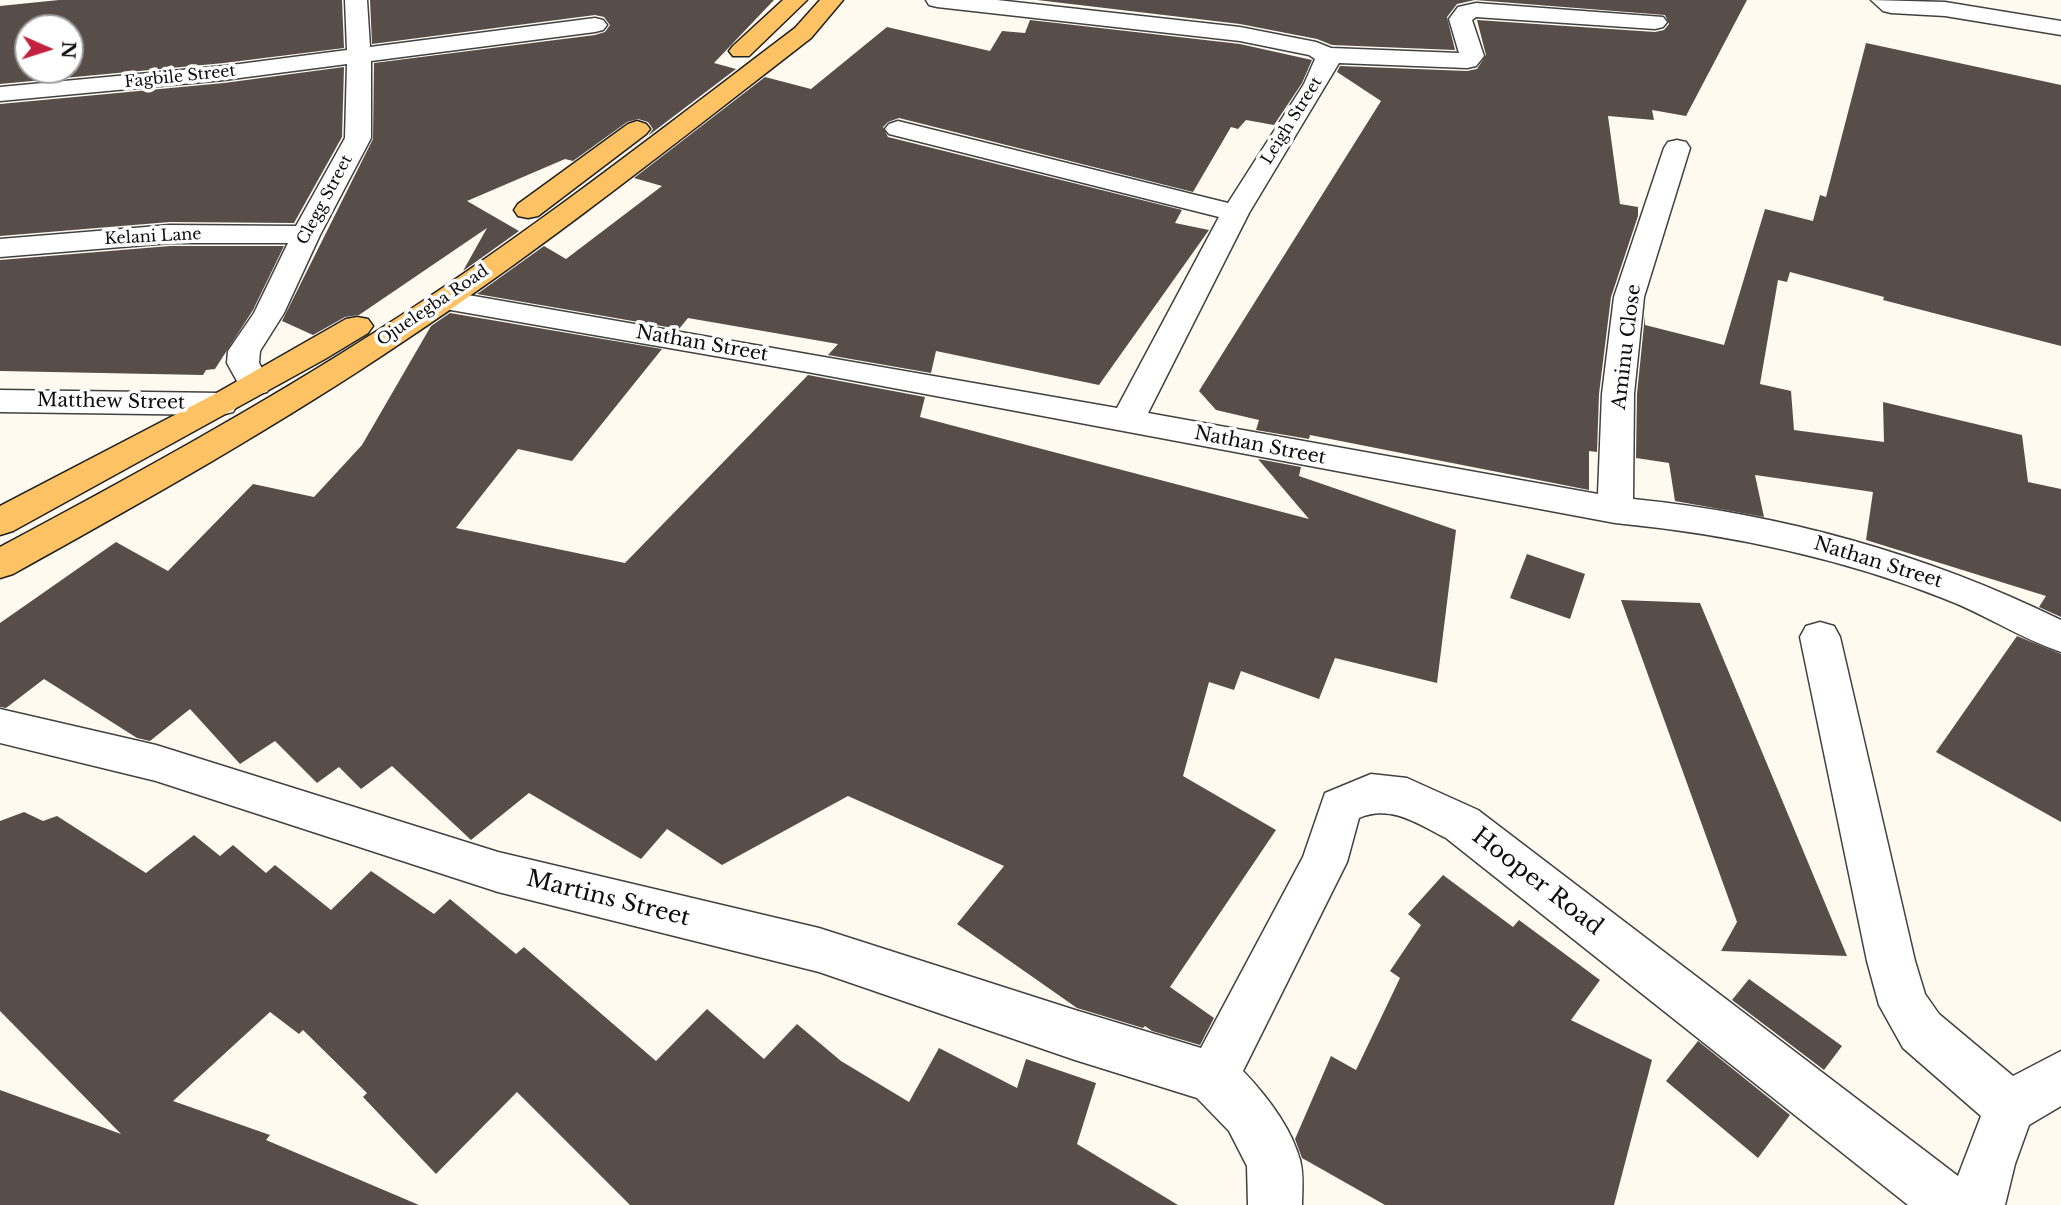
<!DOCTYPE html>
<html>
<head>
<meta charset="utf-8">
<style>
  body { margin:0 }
  #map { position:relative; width:2061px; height:1205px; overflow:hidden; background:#fffaef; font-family:"Libre Baskerville",serif }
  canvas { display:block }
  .north { position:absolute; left:14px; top:14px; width:70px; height:70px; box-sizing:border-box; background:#fff; border:2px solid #9f9f9f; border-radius:50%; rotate:93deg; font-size:19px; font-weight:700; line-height:28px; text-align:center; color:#0e0e0e }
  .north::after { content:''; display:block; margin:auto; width:24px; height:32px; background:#c2223f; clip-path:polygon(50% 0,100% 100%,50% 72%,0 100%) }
</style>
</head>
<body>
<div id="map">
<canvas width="2061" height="1205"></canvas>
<div class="north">N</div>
</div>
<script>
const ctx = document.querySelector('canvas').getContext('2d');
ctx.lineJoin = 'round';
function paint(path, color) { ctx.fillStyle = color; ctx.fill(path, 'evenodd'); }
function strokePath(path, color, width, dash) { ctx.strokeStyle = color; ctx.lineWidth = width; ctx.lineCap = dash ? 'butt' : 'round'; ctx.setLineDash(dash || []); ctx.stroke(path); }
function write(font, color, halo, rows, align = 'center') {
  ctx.font = font + ' "Libre Baskerville",serif'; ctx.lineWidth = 7; ctx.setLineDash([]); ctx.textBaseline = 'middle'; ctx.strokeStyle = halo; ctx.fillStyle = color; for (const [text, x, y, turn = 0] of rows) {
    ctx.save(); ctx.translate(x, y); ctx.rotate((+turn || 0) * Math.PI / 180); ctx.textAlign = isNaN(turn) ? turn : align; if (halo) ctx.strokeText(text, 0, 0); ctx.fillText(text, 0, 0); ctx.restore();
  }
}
paint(new Path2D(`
  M59 0H342L344 48 224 63 0 84V6ZM28 28H70V70H28Z
  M370 0H774L714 63 736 69 603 170 648 136 653 129 648 122 638 119 627 122 573 161 565 159 467 201 519 231 463 271 487 228 359 315 345 317 313 335 282 321 373 139 374 63 595 35 605 32 610 25 604 17 595 15 372 44Z
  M1037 0H1747L1686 116 1652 110 1654 120 1608 116 1620 204 1638 207V216L1611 297 1599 394 1597 452 1589 451V490L1310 435 1309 439 1256 430 1259 420 1216 410 1199 391 1381 101 1337 72 1340 66 1467 71 1477 69 1486 55 1477 20 1655 32 1664 30 1669 24 1665 15 1475 0 1457 4 1447 17 1455 50 1332 45 1317 39 1240 24Z
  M1030 20 1240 44 1312 60 1302 83 1274 125 1246 120 1238 129 1231 127 1193 192 899 118 888 122 883 127 888 137 1182 210 1175 223 1209 230 1099 385 936 351 931 373 828 355 838 344 688 318 679 329 477 294 544 246 566 259 662 186 634 178 765 77 811 89 887 27 990 51 1002 31 1025 33Z
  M1866 43 2061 85V346L1883 300 1884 297 1790 272 1787 282 1778 280 1760 384 1791 391 1794 430 1884 442 1883 402 2022 435 2028 482 2061 489V617L2039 607 2046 596 1866 540 1873 492 1755 475 1764 517 1675 501 1669 463 1636 458 1637 394 1645 315V325L1724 345 1765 209 1813 221 1820 195 1826 197Z
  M344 67 342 137 294 223 170 222 0 236V104L224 83Z
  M170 246H284L253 310 215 369 206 370 203 375 0 371V260Z
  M450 313 662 349 572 461 518 449 456 528 625 563 808 375 925 397 920 417 1309 519 1258 459 1301 467 1299 476 1456 530 1437 683 1335 658 1319 699 1241 671 1234 690 1209 682 1183 776 1276 830 1170 987 1214 1018 1200 1045 1152 1031 1145 1026 1143 1028 1077 1008 957 924 1004 866 848 796 722 865 667 829 641 859 529 793 471 840 392 766 361 789 339 767 317 783 275 741 240 764 190 709 150 741 137 738 44 679 6 708 0 707V623L116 542 168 571 253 484 314 497 362 445 431 326Z
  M1527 554 1585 574 1570 619 1510 598Z
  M1621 600 1700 603 1847 956 1721 951 1737 922Z
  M2017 636 2061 654V822L1936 752Z
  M24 812 43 821 57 816 146 873 194 835 220 856 233 845 266 873 275 865 331 910 371 871 434 914 450 899 516 954 524 947 656 1061 707 1009 764 1059 797 1024 841 1061 909 1102 939 1048 1017 1088 1026 1059 1096 1083 1077 1144 1178 1205H630L517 1092 436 1174 363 1097 367 1093 303 1030 299 1034 270 1012 173 1101 270 1135 266 1140 419 1205H0V1090L121 1134 0 1011V821Z
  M1443 875 1513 927 1519 920 1600 980 1571 1020 1652 1060 1614 1205H1385L1302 1158 1295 1139 1331 1056 1356 1070 1400 978 1390 971 1421 925 1408 914Z
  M1749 979 1842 1046 1824 1070 1732 1000Z
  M1698 1041 1790 1115 1758 1158 1666 1081Z`), '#574e4a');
const minor = new Path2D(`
  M345 0H367L370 47 595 18 603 20 607 25 603 30 595 32 371 61V138L320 235 284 313 260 351 259 363 271 385 267 392 255 395 243 392 227 363 228 351 254 313 288 243H170L0 257V239L170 225 296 226 345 138 347 64 224 80 0 101V87L224 66 347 50Z
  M926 0H997L1240 27 1316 42 1331 48 1459 53 1449 19 1458 7 1476 3 1663 17 1667 22 1663 27 1655 29 1476 17 1472 20 1484 56 1476 66 1467 68 1339 63 1249 213 1148 413 1598 494 1602 394 1614 297 1664 148 1668 142 1677 140 1686 142 1690 148 1644 297 1634 394 1633 499C1782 514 1926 554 2061 620V652C2021 639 1985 614 1945 599 1839 557 1728 534 1615 523L813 373 445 309 434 306 430 300 434 294 445 291 1117 408 1219 217 889 134 885 129 889 124 898 121 1228 203 1304 84 1315 59 1309 55 1240 41 937 7 929 5Z
  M1871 0 1945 2 2061 21V35L1945 16 1891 13 1883 11Z
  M0 390 221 393 233 396 238 404 233 412 221 415 0 412Z
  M1820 622 1834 626 1840 637 1915 961 1925 994 1939 1014 2013 1076 2061 1051V1106L2029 1125 2015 1164 2005 1205H1908L1446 838C1418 824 1391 804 1359 818L1347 862 1243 1071C1266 1095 1291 1127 1300 1160 1304 1174 1302 1191 1302 1205H1248L1247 1166 1229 1131 1197 1098 1075 1060 819 972 498 892 156 781 0 743V709L156 745 498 852 819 928 1075 1010 1201 1048 1303 857 1325 793 1371 774 1407 778 1478 810 1958 1176 1981 1116 1903 1048 1879 1005 1867 961 1800 637 1806 626Z`);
const major = new Path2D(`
  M783 0H807L749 56H733L729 51 733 46Z
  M820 0H843L811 38C677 142 545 247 404 341 278 426 146 500 13 574L0 578V547C129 478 257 408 380 329 524 237 659 131 795 28Z
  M637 121 646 124 650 129 646 134 538 216 528 218 518 216 514 210 518 204 628 124Z
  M357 317 368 319 373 326 368 333 325 359 13 531 0 535V506L213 395 346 319Z`);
strokePath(minor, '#414141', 3);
strokePath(major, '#1f1f1f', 3);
paint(minor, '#fff');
paint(major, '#fcc263');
write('16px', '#0e0e0e', '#fff', [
  ["Fagbile Street",180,77,-6],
  ["Leigh Street",1292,121,-58],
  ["Clegg Street",325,200,-62],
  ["Kelani Lane",153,237,-3],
  ["Ojuelegba Road",433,306,-34]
]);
write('19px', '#0e0e0e', '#fff', [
  ["Nathan Street",702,344,10],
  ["Aminu Close",1627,347,-83],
  ["Matthew Street",111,402,1],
  ["Nathan Street",1260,446,11],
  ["Nathan Street",1878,563,17]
]);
write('23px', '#0e0e0e', '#fff', [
  ["Hooper Road",1537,882,38],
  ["Martins Street",608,899,14]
]);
</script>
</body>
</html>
